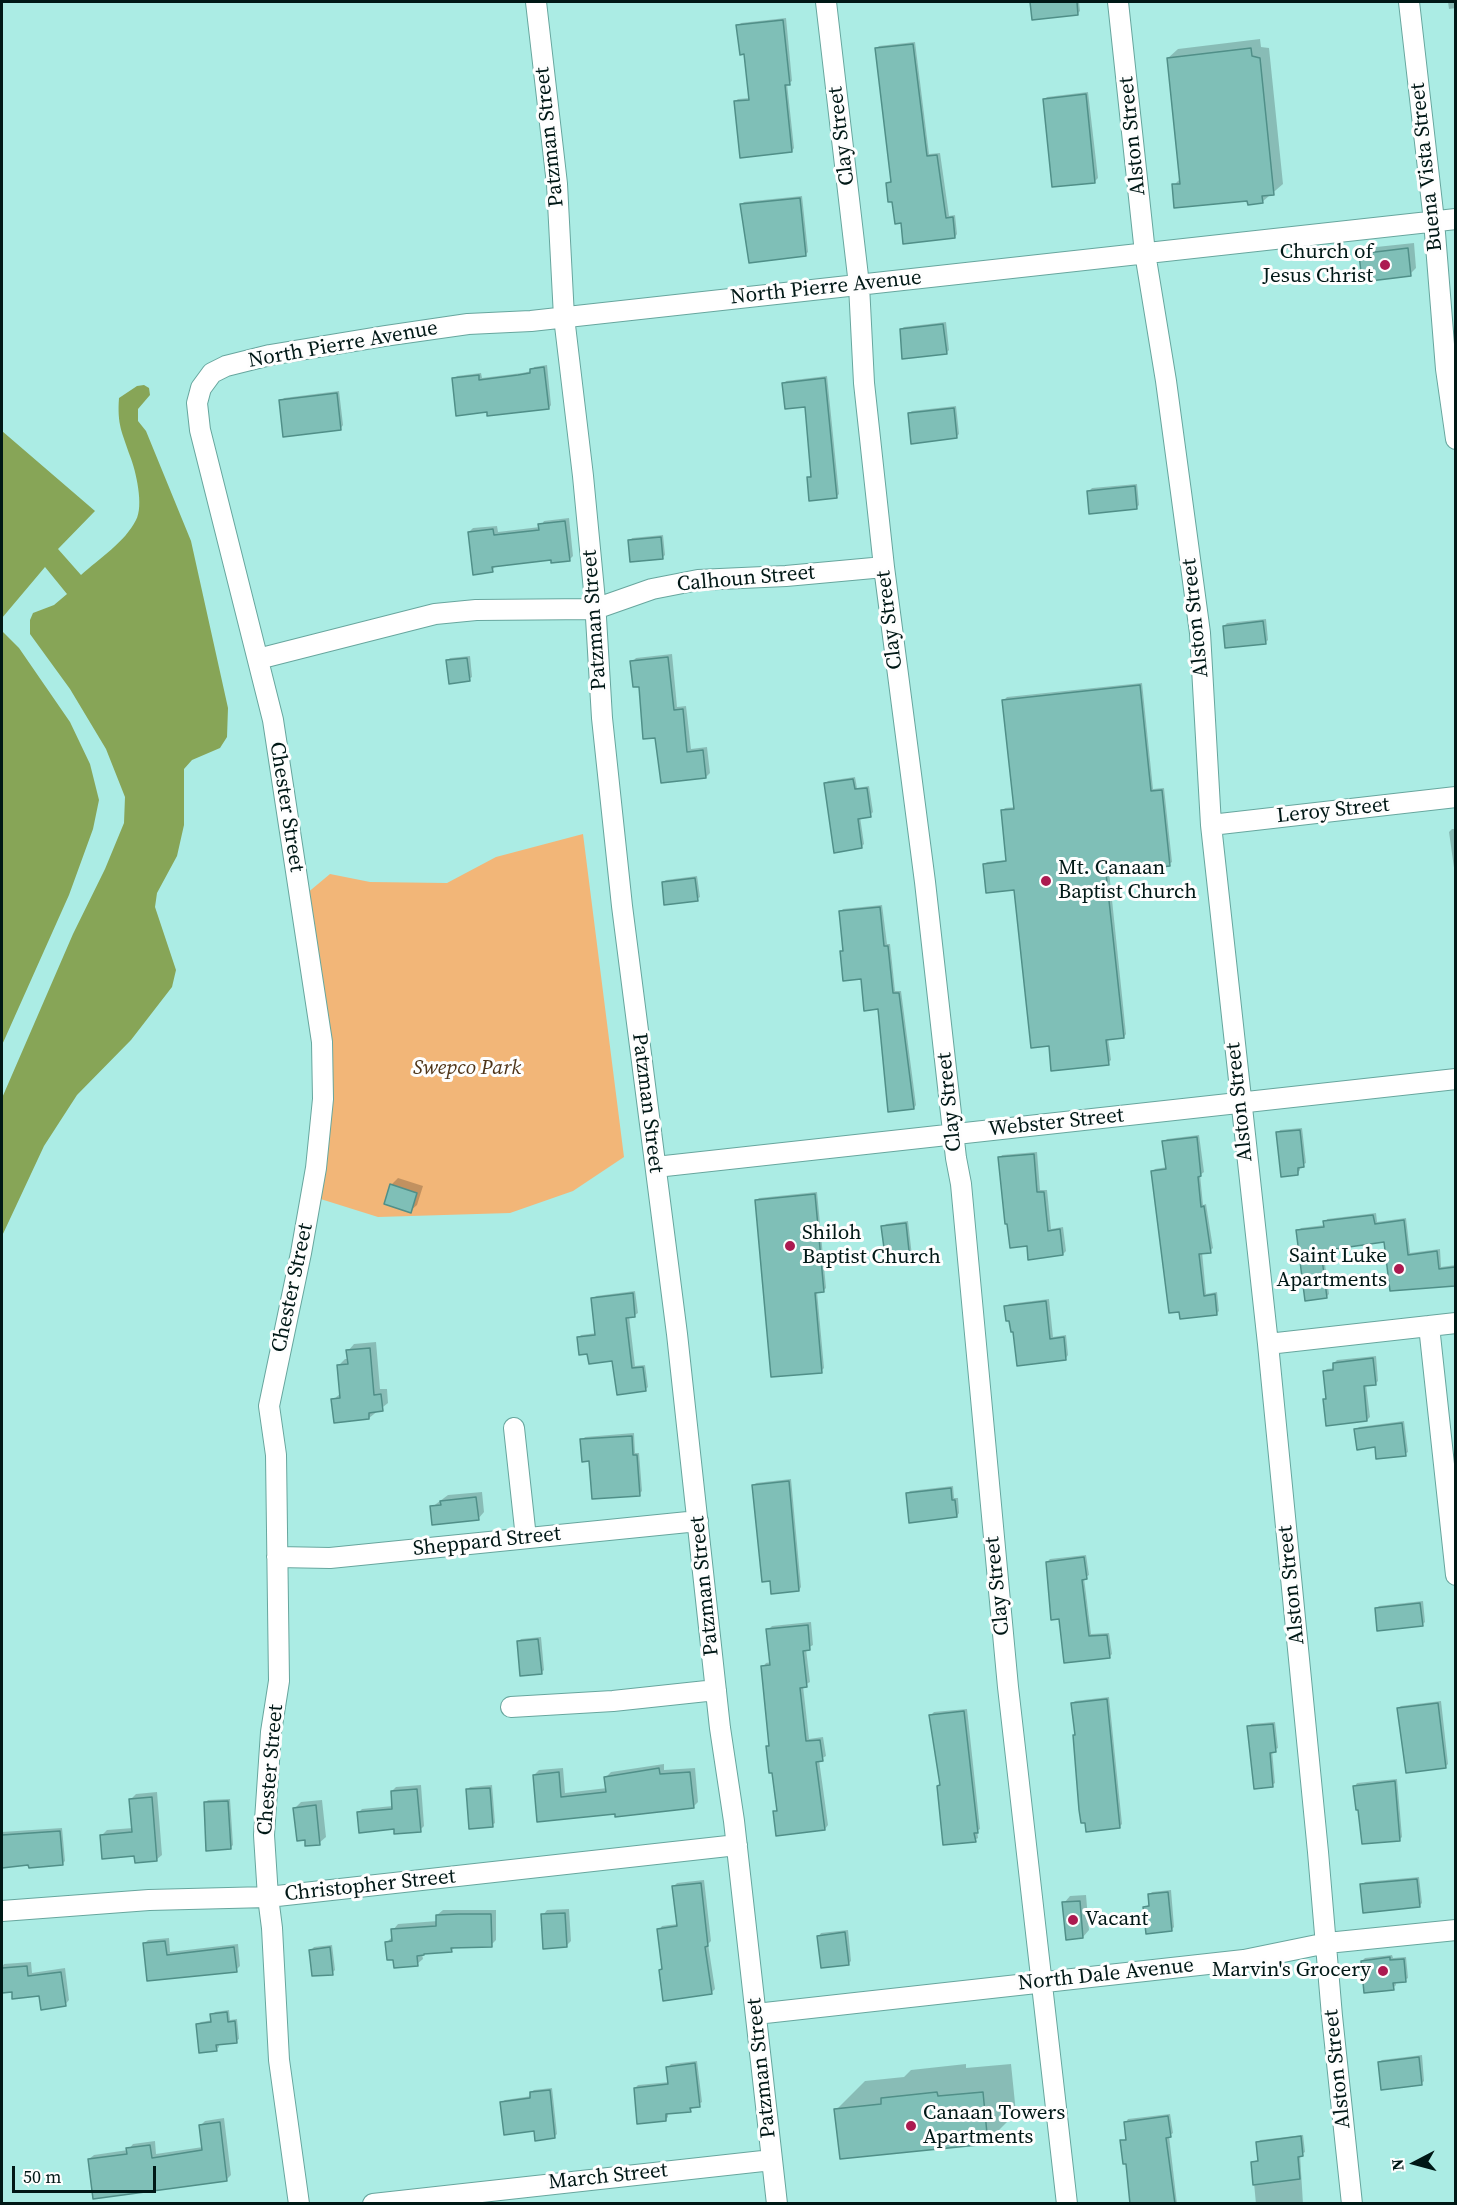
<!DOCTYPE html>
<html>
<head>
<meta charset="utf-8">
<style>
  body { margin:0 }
  #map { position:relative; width:1457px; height:2205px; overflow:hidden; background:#abece4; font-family:"Source Serif 4",serif }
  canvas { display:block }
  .frame { position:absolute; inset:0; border:3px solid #001816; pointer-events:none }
  .north { position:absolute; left:1385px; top:2133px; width:60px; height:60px; -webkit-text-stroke:4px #fefefe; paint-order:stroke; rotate:264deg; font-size:16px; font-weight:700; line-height:24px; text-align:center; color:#001816 }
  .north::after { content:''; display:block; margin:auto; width:21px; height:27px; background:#001816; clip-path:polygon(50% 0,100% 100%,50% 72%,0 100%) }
  .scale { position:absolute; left:12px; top:2166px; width:144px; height:27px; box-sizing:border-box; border:3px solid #001816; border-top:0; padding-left:8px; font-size:18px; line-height:21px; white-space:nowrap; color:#001816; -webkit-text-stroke:4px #fefefe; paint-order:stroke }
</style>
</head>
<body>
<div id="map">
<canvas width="1457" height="2205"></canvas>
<div class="frame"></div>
<div class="north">N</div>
<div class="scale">50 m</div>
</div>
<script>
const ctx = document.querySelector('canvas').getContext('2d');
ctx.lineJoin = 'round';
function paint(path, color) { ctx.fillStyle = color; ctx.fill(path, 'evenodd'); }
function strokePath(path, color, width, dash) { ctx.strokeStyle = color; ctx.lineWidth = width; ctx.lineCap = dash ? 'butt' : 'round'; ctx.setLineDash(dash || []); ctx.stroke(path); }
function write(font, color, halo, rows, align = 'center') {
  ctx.font = font + ' "Source Serif 4",serif'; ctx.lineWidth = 6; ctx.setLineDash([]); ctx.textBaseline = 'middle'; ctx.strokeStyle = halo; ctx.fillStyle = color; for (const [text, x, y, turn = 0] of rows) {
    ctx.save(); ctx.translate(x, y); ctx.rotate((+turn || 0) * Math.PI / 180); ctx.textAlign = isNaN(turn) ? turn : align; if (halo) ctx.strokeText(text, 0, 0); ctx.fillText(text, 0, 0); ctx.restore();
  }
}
paint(new Path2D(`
  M583 834 624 1157 573 1191 510 1213 378 1217 311 1196 323 1099 300 899 330 874 370 882 447 883 496 857Z`), '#f2b678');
paint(new Path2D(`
  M144 385 149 388 150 395 138 409V421L146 431 191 541 228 708 227 737 220 748 192 760 184 769V825L177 856 157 893 155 907 176 970 172 987 131 1040 77 1095 44 1146 2 1236V1098L73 934 105 869 124 823 125 797 106 749 70 689 30 634V620L33 613 54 605 67 594 45 567 2 618V431L95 511 58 549 81 575C99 559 125 542 136 520 144 506 136 471 130 456 122 432 117 425 119 398L137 386Z
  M2 631 19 648 70 722 90 764 99 800 93 829 69 895 2 1045Z`), '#87a557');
paint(new Path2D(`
  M1031 2H1079L1080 11 1077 14 1033 18Z
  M1448 2H1456V8L1449 9Z
  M786 18 792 81 787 84 794 148 792 151 735 101 738 99 750 98 745 53 738 26 741 23Z
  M1260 39 1261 47 1269 48 1283 184 1262 202 1174 185 1181 178 1168 58 1178 49Z
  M915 42 929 154 940 153 949 216 955 215 957 234 955 237 902 222 887 183 893 180 876 49 879 46Z
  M1088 92 1098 178 1095 181 1044 100 1047 97Z
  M802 196 808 252 805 255 741 205 744 202Z
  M1414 243 1416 268 1410 274 1361 254 1367 248Z
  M946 322 949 350 946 353 901 329 904 327Z
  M547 365 551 405 549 408 488 411 454 379 457 376 481 373 482 378 522 373 532 371 534 367Z
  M827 376 839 494 836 497 808 478 811 475 806 405 784 384 786 381Z
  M339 391 343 425 341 428 281 401 284 398Z
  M956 406 959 434 956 437 909 413 912 411Z
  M1137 484 1139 505 1136 508 1089 491 1092 488Z
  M569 518 573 556 569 560 552 558 496 565 492 571 469 532 473 528 497 526 498 532 540 527 544 521Z
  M663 535 665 555 662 558 630 541 632 538Z
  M1266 619 1268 640 1265 643 1224 626 1227 623Z
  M672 654 677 707 686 706 691 749 707 747 710 773 706 777 657 736 632 662 636 658Z
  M470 656 472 677 469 679 447 661 450 658Z
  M1142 683 1153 789 1164 788 1172 862 1169 864 1109 871 1126 1034 1124 1037 1108 1038 1111 1060 1108 1063 1050 1044 1015 888 984 865 987 862 1007 860 1002 811 1005 808 1016 807 1004 700 1007 697Z
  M855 777 857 788 869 786 873 812 870 815 860 817 864 844 861 847 825 784 828 781Z
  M1452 829H1456L1455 875 1449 832Z
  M697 876 700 897 697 899 663 882 666 880Z
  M882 905 887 944H890L895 991H901L916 1105 914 1108 879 1008 862 978 842 952 845 949 840 912 843 909Z
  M1302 1128 1306 1163 1300 1166V1170L1298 1173 1278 1133 1280 1130Z
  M1199 1135 1204 1172 1200 1175 1203 1205 1206 1204 1213 1248 1210 1251 1202 1252 1206 1294 1217 1292 1219 1311 1216 1314 1181 1318 1152 1172 1155 1169 1167 1167 1164 1142 1167 1139Z
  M1037 1152 1040 1190H1047L1051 1229 1063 1227 1066 1251 1063 1254 1028 1245 1000 1158 1002 1155Z
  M398 1178 423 1186 417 1205 410 1211 391 1185Z
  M817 1192 826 1288 823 1291 817 1292 824 1368 821 1371 757 1200 759 1198Z
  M1376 1213 1377 1222 1406 1218 1410 1253 1440 1249 1441 1267 1456 1265V1284L1424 1288 1386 1241 1323 1249 1329 1294 1326 1297 1298 1231 1301 1228 1325 1225 1327 1219Z
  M908 1221 912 1256 910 1259 883 1227 886 1224Z
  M635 1291 638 1313 635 1315 629 1316 635 1366 645 1365 648 1387 645 1390 614 1360 589 1352 579 1338 581 1335 597 1333 593 1299 596 1296Z
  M1049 1299 1053 1337 1066 1335 1068 1355 1066 1358 1014 1330 1006 1307 1009 1304Z
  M376 1342 380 1389H387L388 1403 369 1418 333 1400 341 1393 339 1365 345 1359H349L348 1351 354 1344Z
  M1376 1356 1378 1381 1375 1384 1366 1385 1370 1417 1367 1420 1325 1400 1327 1397 1324 1371 1327 1369 1335 1368 1334 1363 1337 1360Z
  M1404 1421 1408 1452 1405 1454 1376 1446 1356 1430 1359 1427Z
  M634 1433 635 1453H639L642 1491 639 1494 591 1460 582 1440 585 1437Z
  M791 1479 801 1587 799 1590 754 1485 756 1483Z
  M953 1486 954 1498H958L959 1513 957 1516 907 1494 910 1491Z
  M482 1492 484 1512 478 1519 432 1507 448 1495Z
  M1086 1555 1089 1575 1084 1578 1091 1634 1109 1633 1112 1654 1109 1657 1061 1617 1047 1562 1050 1559Z
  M1423 1601 1425 1622 1422 1625 1376 1609 1379 1606Z
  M811 1622 813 1645 806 1649 810 1682 803 1686 809 1739 823 1737 826 1756 819 1760 828 1825 825 1829 775 1812 778 1808 768 1747 770 1744 763 1667 766 1663 771 1662 768 1630 772 1626Z
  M541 1637 544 1670 541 1673 518 1642 521 1639Z
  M1109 1697 1122 1824 1119 1827 1074 1736 1076 1734 1072 1704 1075 1701Z
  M1441 1701 1448 1764 1445 1767 1398 1708 1401 1706Z
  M967 1709 980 1829 977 1831 978 1838 975 1840 939 1786 941 1784 931 1715 934 1712Z
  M1275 1722 1278 1748 1272 1751 1275 1783 1272 1785 1249 1727 1251 1724Z
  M664 1764V1770L695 1768 698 1802 693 1807 616 1812 539 1821 534 1775 539 1770 563 1768 565 1793 607 1788 606 1777 611 1772Z
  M1397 1779 1402 1837 1400 1839 1355 1786 1357 1783Z
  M421 1785 424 1826 420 1830 395 1828 359 1812 362 1809 393 1806 392 1791 396 1787Z
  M492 1785 495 1823 492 1825 467 1790 470 1787Z
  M157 1792 162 1855 156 1860 135 1855 101 1836 107 1830 133 1828 131 1799 136 1794Z
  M230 1799 233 1845 230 1848 205 1803 208 1800Z
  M322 1800 326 1837 319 1843 295 1808 301 1802Z
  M62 1828 65 1861 62 1864 30 1863 2 1867V1832Z
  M1419 1877 1422 1903 1419 1906 1362 1885 1365 1882Z
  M704 1880 711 1941 708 1944 715 1989 711 1993 660 1970 664 1967 659 1930 662 1926 678 1924 673 1887 677 1883Z
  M1171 1890 1174 1927 1171 1930 1145 1907 1150 1904 1149 1895 1152 1892Z
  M1086 1895 1089 1930 1083 1937 1064 1903 1070 1896Z
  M569 1909 571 1941 566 1946 543 1915 547 1910Z
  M443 1910H496V1940L491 1945 456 1946 451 1951 422 1954 423 1959 417 1964 387 1942 393 1936V1930L398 1924 438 1921 437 1915Z
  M848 1930 851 1961 848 1964 819 1936 821 1933Z
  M169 1938 170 1952 238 1944 240 1966 236 1970 148 1980 144 1944 148 1940Z
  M332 1945 335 1970 332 1973 311 1950 314 1947Z
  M1392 1955 1393 1958 1406 1957 1408 1978 1405 1980 1395 1981 1396 1985 1393 1988 1362 1961 1365 1958Z
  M31 1962 32 1973 65 1968 69 2000 65 2005 41 1994 13 1990 2 1991V1967L4 1964Z
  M229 2010 230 2020 237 2019 239 2039 236 2041 218 2043 219 2047 216 2050 198 2024 201 2022 213 2020 212 2015 215 2012Z
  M1422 2055 1424 2081 1421 2084 1379 2062 1382 2060Z
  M697 2061 702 2102 690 2110 668 2113V2117L666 2119 635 2088 638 2085 670 2082 668 2067 671 2064Z
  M966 2064V2068L1011 2064 1016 2113 987 2142 836 2110 865 2081 904 2077 911 2070Z
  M552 2088 557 2134 554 2137 535 2129 502 2102 505 2100 532 2096 531 2092 534 2090Z
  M1170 2114 1173 2133 1169 2136 1177 2204H1131L1127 2162 1122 2141 1127 2138 1126 2122 1128 2119Z
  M224 2118 231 2175 226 2180 89 2159 94 2155 128 2150 133 2144 155 2141 156 2154 203 2147 201 2125 205 2121Z
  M1303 2135 1305 2152 1300 2155 1303 2204H1256L1252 2162 1260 2159 1258 2143 1260 2140Z`), '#0003');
const building = new Path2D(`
  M1030 2H1077L1078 15 1032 20Z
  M783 20 790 85H785L792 152 740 158 734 101 749 100 744 54 740 55 736 25Z
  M913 44 927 156 937 155 946 218 953 217 955 238 903 244 901 223 895 224 892 202H888L886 183 891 182 875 48Z
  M1251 48 1252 56 1260 58 1274 195 1262 196 1263 203 1248 205 1247 201 1174 208 1172 184H1180L1167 58Z
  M1086 94 1095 183 1052 187 1043 99Z
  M800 198 806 256 749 263 740 204Z
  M1408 248 1411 276 1362 282 1359 254Z
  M943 324 947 354 902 359 900 329Z
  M544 367 549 409 487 416V412L456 416 452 378 479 375V380L518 375 530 373V369Z
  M825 378 837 498 809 501 807 477H811L805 407 785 409 782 383Z
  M337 393 341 430 283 437 279 400Z
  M954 408 957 438 911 444 908 413Z
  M1135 486 1137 509 1089 514 1087 491Z
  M565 521 570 561 551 563V560L492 567 493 572 473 575 468 532 493 529 494 535 539 530 538 524Z
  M661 537 663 559 630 562 628 540Z
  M1263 621 1266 644 1225 648 1223 626Z
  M668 657 674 710 683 709 687 752 703 750 706 778 661 783 655 738 643 739 639 687H633L630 661Z
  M467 658 470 681 449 684 446 660Z
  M1140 685 1151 791 1162 790 1170 866 1106 873 1124 1038 1106 1040 1109 1065 1051 1071 1049 1046 1031 1048 1014 890 986 893 983 864 1006 861 1001 810 1014 809 1002 700Z
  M853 779 855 789 867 788 871 817 858 819 862 848 834 853 824 783Z
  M695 878 698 901 664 905 662 882Z
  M880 907 884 946H888L893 993H899L914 1109 888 1112 878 1009 864 1011 861 979 843 981 840 951H843L839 911Z
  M1300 1130 1304 1167 1298 1168V1175L1281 1177 1276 1132Z
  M1197 1137 1201 1176 1198 1177 1201 1207 1204 1206 1211 1253 1199 1254 1204 1296 1215 1294 1217 1315 1180 1319 1179 1312 1169 1313 1151 1171 1166 1169 1162 1141Z
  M1034 1154 1037 1192H1044L1048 1231 1060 1229 1063 1255 1028 1260 1027 1246 1010 1248 1007 1224H1005L998 1157Z
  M390 1184 417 1193 411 1213 384 1204Z
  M815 1194 824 1292 815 1293 822 1373 771 1377 755 1200Z
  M1373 1215 1375 1224 1404 1220 1408 1255 1437 1251 1439 1269 1455 1267V1286L1390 1291 1384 1242 1321 1251 1327 1298 1305 1301 1296 1230 1324 1227 1323 1221Z
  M906 1223 910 1260 886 1263 881 1226Z
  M633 1293 635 1317 626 1318 632 1368 643 1367 646 1391 617 1395 612 1361 589 1364 587 1354 579 1355 577 1337 595 1335 591 1298Z
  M1046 1301 1050 1339 1064 1337 1066 1360 1017 1366 1013 1332H1011L1009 1321H1006L1004 1306Z
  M370 1348 374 1395 381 1394 383 1411 369 1413V1419L334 1423 331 1399 340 1398 337 1365 348 1364 346 1350Z
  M1373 1358 1376 1385 1364 1386 1367 1421 1326 1426 1323 1399H1326L1323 1371 1333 1370V1363Z
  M1402 1423 1406 1456 1376 1459 1375 1447 1357 1450 1354 1429Z
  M632 1436 633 1455H637L640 1496 592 1499 589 1461 582 1462 580 1439Z
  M789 1481 799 1591 771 1594 770 1581 762 1582 752 1485Z
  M951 1488 952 1500H955L957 1517 909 1523 906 1493Z
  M476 1497 479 1520 432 1525 430 1506 441 1505 440 1501Z
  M1084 1557 1087 1579 1082 1580 1089 1636 1107 1635 1110 1658 1064 1663 1059 1619 1051 1620 1046 1562Z
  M1420 1603 1423 1626 1377 1631 1375 1608Z
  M808 1625 810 1650 803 1651 807 1687 800 1688 806 1741 820 1740 823 1761 816 1762 825 1830 776 1836 773 1811H777L772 1773H769L766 1746H769L761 1666 770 1665 766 1629Z
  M538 1639 542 1674 520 1676 517 1641Z
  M1107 1699 1120 1828 1086 1832 1085 1823H1081L1079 1810 1073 1735H1075L1071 1703Z
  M1438 1703 1446 1768 1406 1773 1397 1708Z
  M964 1711 978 1833H974L976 1842 943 1845 937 1786 940 1785 929 1715Z
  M1273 1724 1276 1752 1270 1753 1273 1787 1254 1789 1247 1726Z
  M659 1768 660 1774 690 1772 694 1808 615 1817V1814L537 1822 533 1775 559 1772 561 1797 606 1792 604 1777Z
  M1395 1781 1400 1841 1362 1844 1358 1810H1356L1353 1786Z
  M490 1788 493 1827 469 1829 466 1789Z
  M417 1789 421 1832 394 1834V1829L359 1833 357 1812 392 1809 391 1791Z
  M152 1797 157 1861 135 1863 134 1856 102 1859 100 1835 132 1832 129 1799Z
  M228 1801 231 1849 206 1851 204 1802Z
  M316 1805 320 1845 305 1846V1840L297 1841 293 1808Z
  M60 1831 63 1865 29 1868 28 1865 2 1868V1835Z
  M1417 1879 1420 1907 1363 1913 1360 1884Z
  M701 1883 708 1946 705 1947 712 1994 663 2001 659 1970 662 1969 657 1929 677 1926 672 1886Z
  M1168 1892 1172 1931 1146 1934 1143 1907 1149 1906 1148 1894Z
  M1080 1901 1083 1938 1066 1940 1062 1902Z
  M565 1913 567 1947 543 1949 541 1914Z
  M459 1914H491L492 1947 451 1948 452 1952 424 1954V1955L417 1956 418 1966 394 1968 393 1960H387L385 1942 392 1941 391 1929 436 1926V1915Z
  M845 1932 849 1965 821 1968 817 1936Z
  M165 1941 167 1955 234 1947 237 1972 147 1981 143 1943Z
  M330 1947 333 1975 312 1976 309 1950Z
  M1390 1957V1960L1404 1959 1406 1982 1393 1983 1394 1990 1364 1993 1361 1961Z
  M27 1966 28 1976 61 1972 66 2006 41 2010 39 1996 12 1999V1992L2 1993V1968Z
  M227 2012 228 2022 235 2021 237 2043 216 2045 217 2051 199 2053 196 2024 211 2022 210 2014Z
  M1419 2057 1422 2085 1381 2090 1378 2062Z
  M695 2063 700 2107 690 2108 691 2112 666 2114V2121L637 2124 634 2088 668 2084 666 2067Z
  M550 2090 555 2138 535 2141 534 2131 504 2135 500 2102 530 2098V2092Z
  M937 2092 938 2096 983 2092 988 2144 840 2159 834 2109 881 2104V2098Z
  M1168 2116 1171 2137 1166 2138 1175 2204H1130L1126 2164H1123L1120 2140H1126L1124 2122Z
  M220 2122 227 2181 93 2199 88 2159 127 2154 126 2148 150 2145 152 2158 202 2150 199 2125Z
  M1301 2136 1303 2156 1298 2157 1300 2179 1253 2185 1251 2162 1258 2161 1256 2142Z`);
paint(building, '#7fbfb7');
strokePath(building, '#508f88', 1.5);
const minor = new Path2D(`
  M536 2 557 184 564 317 583 476 595 601 602 718 622 906 677 1334 720 1728 734 1821 777 2204
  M826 2 859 285 864 383 884 567 925 882 956 1158 961 1184 1008 1687 1067 2204
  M1118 2 1145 253 1166 381 1200 633 1211 825 1268 1344 1318 1852 1332 2016 1352 2204
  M1409 2 1434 221 1446 369 1456 439
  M258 659 435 614 476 610 595 609 652 589 698 580 786 576 884 567
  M1211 825 1456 797
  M656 1167 1456 1079
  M1429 1326 1456 1575
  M1268 1344 1456 1323
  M514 1428 526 1538
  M277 1557 330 1558 698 1521
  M511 1707 613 1701 716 1690
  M2 1911 149 1900 268 1897 737 1845
  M756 2014 1244 1960 1327 1943 1456 1930
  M299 2204 279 2060 272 1928 268 1897 264 1835 271 1732 279 1681 276 1455 269 1406 301 1253 316 1168 323 1099 322 1042 273 720 200 430 197 403 201 388 212 373 226 366 270 355 385 336 468 324 531 321 1456 219
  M373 2204 772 2160`);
strokePath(minor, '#67a69e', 22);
strokePath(minor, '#fff', 20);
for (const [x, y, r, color] of [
  [1385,265,6,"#ac1a50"],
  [1046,881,6,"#ac1a50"],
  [790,1246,6,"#ac1a50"],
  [1399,1269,6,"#ac1a50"],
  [1073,1920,6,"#ac1a50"],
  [1383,1971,6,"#ac1a50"],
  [911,2126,6,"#ac1a50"]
]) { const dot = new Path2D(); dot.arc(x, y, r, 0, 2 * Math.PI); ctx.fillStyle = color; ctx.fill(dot); strokePath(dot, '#fefefe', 2); }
write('21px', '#001816', '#fefefe', [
  ["Clay Street",842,136,-97],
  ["Alston Street",1133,136,-96],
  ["Patzman Street",550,137,-96],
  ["Buena Vista Street",1427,167,-96],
  ["North Pierre Avenue",826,288,-6],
  ["North Pierre Avenue",343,345,-10],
  ["Calhoun Street",746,579,-5],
  ["Alston Street",1196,618,-96],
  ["Patzman Street",595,620,-94],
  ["Clay Street",890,620,-97],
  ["Chester Street",286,807,81],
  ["Leroy Street",1333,811,-6],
  ["Clay Street",950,1102,-96],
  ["Alston Street",1240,1102,-96],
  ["Patzman Street",647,1103,83],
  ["Webster Street",1056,1123,-6],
  ["Chester Street",293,1288,-78],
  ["Sheppard Street",487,1542,-6],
  ["Alston Street",1292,1585,-96],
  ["Patzman Street",705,1586,-96],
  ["Clay Street",998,1586,-96],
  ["Chester Street",271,1770,-85],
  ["Christopher Street",370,1886,-6],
  ["North Dale Avenue",1106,1975,-6],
  ["Patzman Street",762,2068,-96],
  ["Alston Street",1338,2069,-96],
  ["March Street",608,2177,-6]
]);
write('21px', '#001816', '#fefefe', [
  ["Church of",1373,253,"right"],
  ["Jesus Christ",1373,277,"right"],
  ["Mt. Canaan",1058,869],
  ["Baptist Church",1058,893],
  ["Shiloh",802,1234],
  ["Baptist Church",802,1258],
  ["Saint Luke",1387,1257,"right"],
  ["Apartments",1387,1281,"right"],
  ["Vacant",1085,1920],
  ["Marvin's Grocery",1371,1971,"right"],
  ["Canaan Towers",923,2114],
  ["Apartments",923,2138]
], 'left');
write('italic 21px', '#4e3418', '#fefefe', [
  ["Swepco Park",467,1069]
]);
</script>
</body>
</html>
